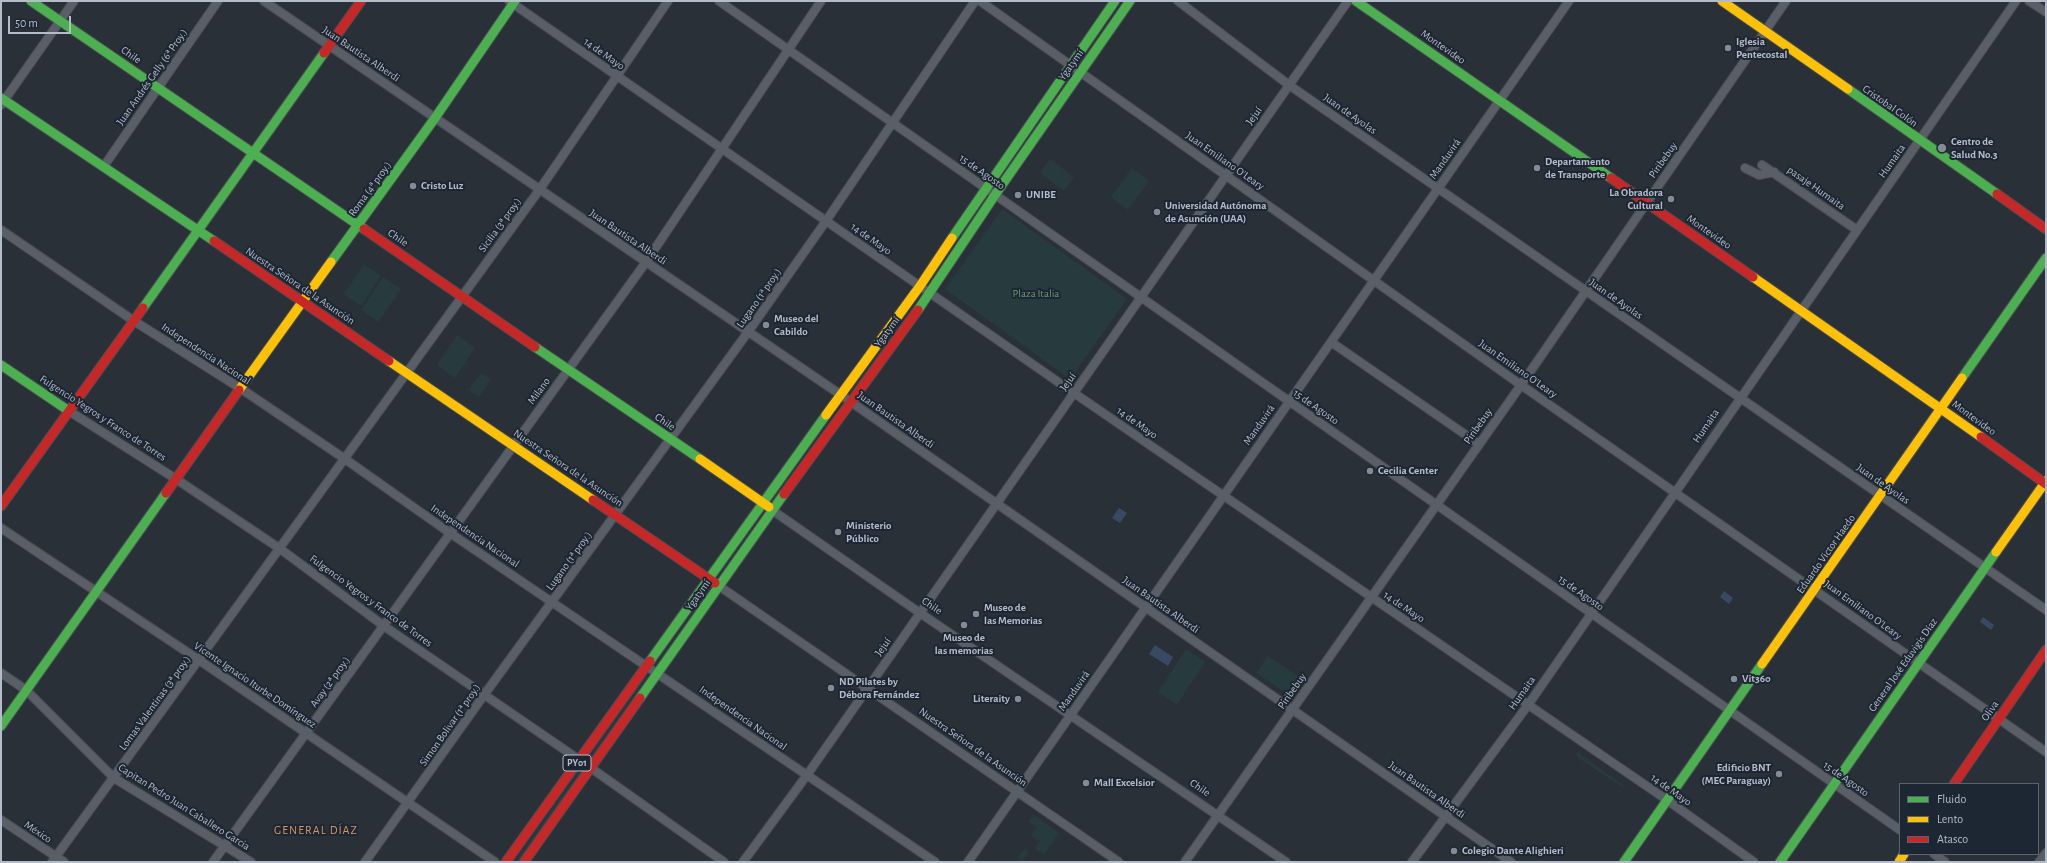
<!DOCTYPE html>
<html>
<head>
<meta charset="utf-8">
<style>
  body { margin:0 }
  #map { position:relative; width:2047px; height:863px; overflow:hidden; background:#2a3038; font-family:"Alegreya Sans",sans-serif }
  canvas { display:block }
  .frame { position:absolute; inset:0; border:2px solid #b4bcc9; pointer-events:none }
  .legend { position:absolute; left:1899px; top:783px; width:140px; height:72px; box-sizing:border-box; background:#1d2633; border:1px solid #59626f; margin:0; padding:5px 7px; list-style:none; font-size:12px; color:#b4bcc9 }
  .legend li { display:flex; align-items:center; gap:8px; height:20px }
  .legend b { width:20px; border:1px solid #59626f }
  .scale { position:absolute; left:8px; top:16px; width:63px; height:18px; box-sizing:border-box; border:2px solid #b4bcc9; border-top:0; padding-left:5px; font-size:12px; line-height:14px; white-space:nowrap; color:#b4bcc9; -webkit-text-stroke:3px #1d2633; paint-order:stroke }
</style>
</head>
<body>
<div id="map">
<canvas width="2047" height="863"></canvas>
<div class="frame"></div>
<ul class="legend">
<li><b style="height:5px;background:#4caf50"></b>Fluido</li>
<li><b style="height:5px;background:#ffc107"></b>Lento</li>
<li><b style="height:5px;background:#c62828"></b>Atasco</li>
</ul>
<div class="scale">50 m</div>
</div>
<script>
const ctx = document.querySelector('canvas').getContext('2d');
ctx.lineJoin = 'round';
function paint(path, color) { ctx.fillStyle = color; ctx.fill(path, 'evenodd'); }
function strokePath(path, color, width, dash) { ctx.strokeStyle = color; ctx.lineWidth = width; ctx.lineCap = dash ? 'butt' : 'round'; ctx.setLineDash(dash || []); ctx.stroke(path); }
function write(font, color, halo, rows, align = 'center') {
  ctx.font = font + ' "Alegreya Sans",sans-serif'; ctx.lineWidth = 4; ctx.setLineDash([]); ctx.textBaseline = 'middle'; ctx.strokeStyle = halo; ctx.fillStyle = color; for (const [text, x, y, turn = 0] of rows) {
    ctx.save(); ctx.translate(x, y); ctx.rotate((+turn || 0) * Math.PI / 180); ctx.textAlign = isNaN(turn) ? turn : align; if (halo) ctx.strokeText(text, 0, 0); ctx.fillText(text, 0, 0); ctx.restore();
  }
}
paint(new Path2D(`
  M1050 159 1074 177 1064 191 1040 173Z
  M1132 168 1149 181 1128 210 1111 197Z
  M1002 209 1127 299 1070 379 945 289Z
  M364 264 381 276 361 306 344 294Z
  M383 277 401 289 378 322 361 310Z
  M920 297 852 392H850V391Z
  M457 335 475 348 455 378 437 365Z
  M481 373 491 379 479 397 469 390Z
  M709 588 710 589 658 660 708 589Z
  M1186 649 1205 662 1177 705 1158 692Z
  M1268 656 1304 680 1292 697 1256 673Z
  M646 676H648L592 756 590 755Z
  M1577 752 1626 787 1621 786 1577 757Z
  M579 770 580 773 518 862H514Z
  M1034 815 1059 833 1044 855 1035 848 1042 838 1039 841 1031 835 1037 827 1028 822Z
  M1024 849 1029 852 1022 861 1017 858Z`), '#273a3e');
paint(new Path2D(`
  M1119 508 1127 513 1120 523 1112 518Z
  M1724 591 1733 598 1729 604 1720 597Z
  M1983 617 1994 625 1991 630 1980 622Z
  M1155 645 1173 657 1168 666 1149 654Z`), '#384963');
const street = new Path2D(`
  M264 1 841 395 1511 862
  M509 1 1074 393 1667 800 1754 862
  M719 1 1900 830
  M980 1 1521 385 2046 752
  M1178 1 1289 85 2046 610
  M2029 1 2046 12
  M1 105 74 1
  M1762 165 1857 230
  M104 166 218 1
  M1745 168 1759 175 1774 172
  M1 230 134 321 240 388 345 459 450 533 935 862
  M1331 342 1479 444
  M69 411 176 479 279 548 384 626 584 763 724 862
  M772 510 920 613 1286 862
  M1 528 199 660 495 862
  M719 586 1119 862
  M1 673 26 690 114 778 251 862
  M1 820 64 862
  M1934 854 1945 862
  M52 862 540 189 668 1
  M213 862 646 262 821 1
  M365 862 484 695 748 332 826 221 975 1
  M743 862 807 775 1348 1
  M968 862 1569 1
  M1185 862 1521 385 1786 1
  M1412 862 1528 705 2016 1
  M2039 862 2046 853`);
const fast = new Path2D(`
  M31 1 364 229
  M1356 1 1611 178
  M1848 89 1997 194
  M1 98 214 241
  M952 238 1115 1
  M331 262 435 118 515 1
  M143 308 324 53
  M918 310 995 195 1130 1
  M535 347 700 459
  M1 365 69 411
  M1962 378 2046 258
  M650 661 826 415
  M640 698 784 494
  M1 726 166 493
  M1624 862 1762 664
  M1780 862 1996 552`);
const slow = new Path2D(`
  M1722 1 1848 89
  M1753 277 1981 437
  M389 361 593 500
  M239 390 331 262
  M826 415 920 286 952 238
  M700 459 769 507
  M1996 552 2046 481
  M1762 664 1962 378
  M1899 862 1904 854`);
const jam = new Path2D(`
  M324 53 361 1
  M1611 178 1753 277
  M1997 194 2046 229
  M364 229 535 347
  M214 241 389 361
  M1981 437 2046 484
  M166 493 239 390
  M784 494 918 310
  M593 500 715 583
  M1 506 143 308
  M1954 784 2046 650
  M506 862 650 661
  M524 862 640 698`);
strokePath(street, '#484c53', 10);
strokePath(fast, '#484c53', 11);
strokePath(slow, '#484c53', 11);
strokePath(jam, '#484c53', 11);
strokePath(street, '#5a5e66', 8);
strokePath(fast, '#4caf50', 9);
strokePath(slow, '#ffc107', 9);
strokePath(jam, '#c62828', 9);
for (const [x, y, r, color] of [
  [1728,48,4,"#848b96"],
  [1942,148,5,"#848b96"],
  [1537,168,4,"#848b96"],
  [413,186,4,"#848b96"],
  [1018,195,4,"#848b96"],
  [1671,199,4,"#848b96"],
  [1157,212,4,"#848b96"],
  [766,325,4,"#848b96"],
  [1370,471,4,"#848b96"],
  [838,532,4,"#848b96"],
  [976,614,4,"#848b96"],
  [964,625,4,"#848b96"],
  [1734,679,4,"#848b96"],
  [831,688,4,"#848b96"],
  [1018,699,4,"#848b96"],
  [1779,774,4,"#848b96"],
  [1086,783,4,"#848b96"],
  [1454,851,4,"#848b96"]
]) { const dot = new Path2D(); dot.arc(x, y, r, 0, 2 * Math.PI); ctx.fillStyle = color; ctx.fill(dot); strokePath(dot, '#1d2633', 1.5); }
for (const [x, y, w] of [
  [577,763,28]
]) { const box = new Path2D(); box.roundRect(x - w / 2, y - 8, w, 16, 3); ctx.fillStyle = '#1d2633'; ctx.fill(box); strokePath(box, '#b4bcc9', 1); }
write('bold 10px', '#b4bcc9', null, [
  ["PY01",577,763]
]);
write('bold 11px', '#b4bcc9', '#1d2633', [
  ["Iglesia",1736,42],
  ["Pentecostal",1736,55],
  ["Centro de",1951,142],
  ["Salud No.3",1951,155],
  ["Departamento",1545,162],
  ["de Transporte",1545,175],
  ["Cristo Luz",421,186],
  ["La Obradora",1663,193,"right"],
  ["Cultural",1663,206,"right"],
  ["UNIBE",1026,195],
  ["Universidad Autónoma",1165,206],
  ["de Asunción (UAA)",1165,219],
  ["Museo del",774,319],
  ["Cabildo",774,332],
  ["Cecilia Center",1378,471],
  ["Ministerio",846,526],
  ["Público",846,539],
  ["Museo de",984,608],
  ["las Memorias",984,621],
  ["Museo de",964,638,"center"],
  ["las memorias",964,651,"center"],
  ["Vit360",1742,679],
  ["ND Pilates by",839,682],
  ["Débora Fernández",839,695],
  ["Literaity",1010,699,"right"],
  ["Edificio BNT",1771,768,"right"],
  ["(MEC Paraguay)",1771,781,"right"],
  ["Mall Excelsior",1094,783],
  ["Colegio Dante Alighieri",1462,851]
], 'left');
write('11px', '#b4bcc9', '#1d2633', [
  ["Montevideo",1443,47,35],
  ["Juan Bautista Alberdi",361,54,34],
  ["14 de Mayo",604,54,35],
  ["Chile",131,55,35],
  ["Ygatymí",1071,65,-55],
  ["Juan Andrés Gelly (6ª Proy.)",152,77,-55],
  ["Cristobal Colón",1890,106,35],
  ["Juan de Ayolas",1350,114,35],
  ["Jejuí",1254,116,-55],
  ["Manduvirá",1445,159,-55],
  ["Piribebuy",1663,160,-55],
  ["Juan Emiliano O'Leary",1225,161,35],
  ["Humaita",1892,161,-55],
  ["15 de Agosto",982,172,35],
  ["pasaje Humaita",1816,188,35],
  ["Roma (4ª proy.)",370,189,-54],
  ["Sicilia (3ª proy.)",500,225,-54],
  ["Montevideo",1709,232,35],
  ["Juan Bautista Alberdi",628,237,34],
  ["Chile",398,238,34],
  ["14 de Mayo",871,239,35],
  ["Nuestra Señora de la Asunción",300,286,34],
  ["Lugano (1ª proy.)",759,298,-55],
  ["Juan de Ayolas",1616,299,35],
  ["Ygatymí",887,332,-54],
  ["Independencia Nacional",206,354,33],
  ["Juan Emiliano O'Leary",1518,369,35],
  ["Jejuí",1068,382,-55],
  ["Milano",539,391,-54],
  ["15 de Agosto",1316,407,35],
  ["Fulgencio Yegros y Franco de Torres",103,418,33],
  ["Montevideo",1974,418,36],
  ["Juan Bautista Alberdi",896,420,35],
  ["Chile",665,422,34],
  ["14 de Mayo",1137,423,35],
  ["Manduvirá",1259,425,-55],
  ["Piribebuy",1478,426,-55],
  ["Humaita",1706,426,-56],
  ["Nuestra Señora de la Asunción",568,468,34],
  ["Juan de Ayolas",1883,484,35],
  ["Independencia Nacional",475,536,34],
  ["Eduardo Victor Haedo",1826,554,-55],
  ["Lugano (1ª proy.)",569,561,-54],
  ["15 de Agosto",1581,593,35],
  ["Ygatymí",698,595,-55],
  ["Fulgencio Yegros y Franco de Torres",371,601,36],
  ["Juan Bautista Alberdi",1161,605,35],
  ["Chile",932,606,34],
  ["14 de Mayo",1404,607,34],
  ["Juan Emiliano O'Leary",1863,610,36],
  ["Jejuí",883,647,-55],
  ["General José Eduvigis Díaz",1903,665,-55],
  ["Avay (2ª proy.)",330,682,-54],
  ["Vicente Ignacio Iturbe Domínguez",255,685,34],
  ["Manduvirá",1074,691,-55],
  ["Piribebuy",1292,691,-55],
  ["Humaita",1522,693,-55],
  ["Lomas Valentinas (3ª proy.)",155,703,-54],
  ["Oliva",1990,711,-55],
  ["Independencia Nacional",743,718,35],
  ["Simon Bolivar (1ª proy.)",450,725,-55],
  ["Nuestra Señora de la Asunción",973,747,35],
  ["15 de Agosto",1846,779,35],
  ["Chile",1200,788,34],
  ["Juan Bautista Alberdi",1427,790,35],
  ["14 de Mayo",1671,790,35],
  ["Capitan Pedro Juan Caballero Garcia",184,807,32],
  ["México",38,832,34]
]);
write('11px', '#6b9a76', '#1d2633', [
  ["Plaza Italia",1036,294]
]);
ctx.letterSpacing = '1px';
write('12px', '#d59563', '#1d2633', [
  ["GENERAL DÍAZ",316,830]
]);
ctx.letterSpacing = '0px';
</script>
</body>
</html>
